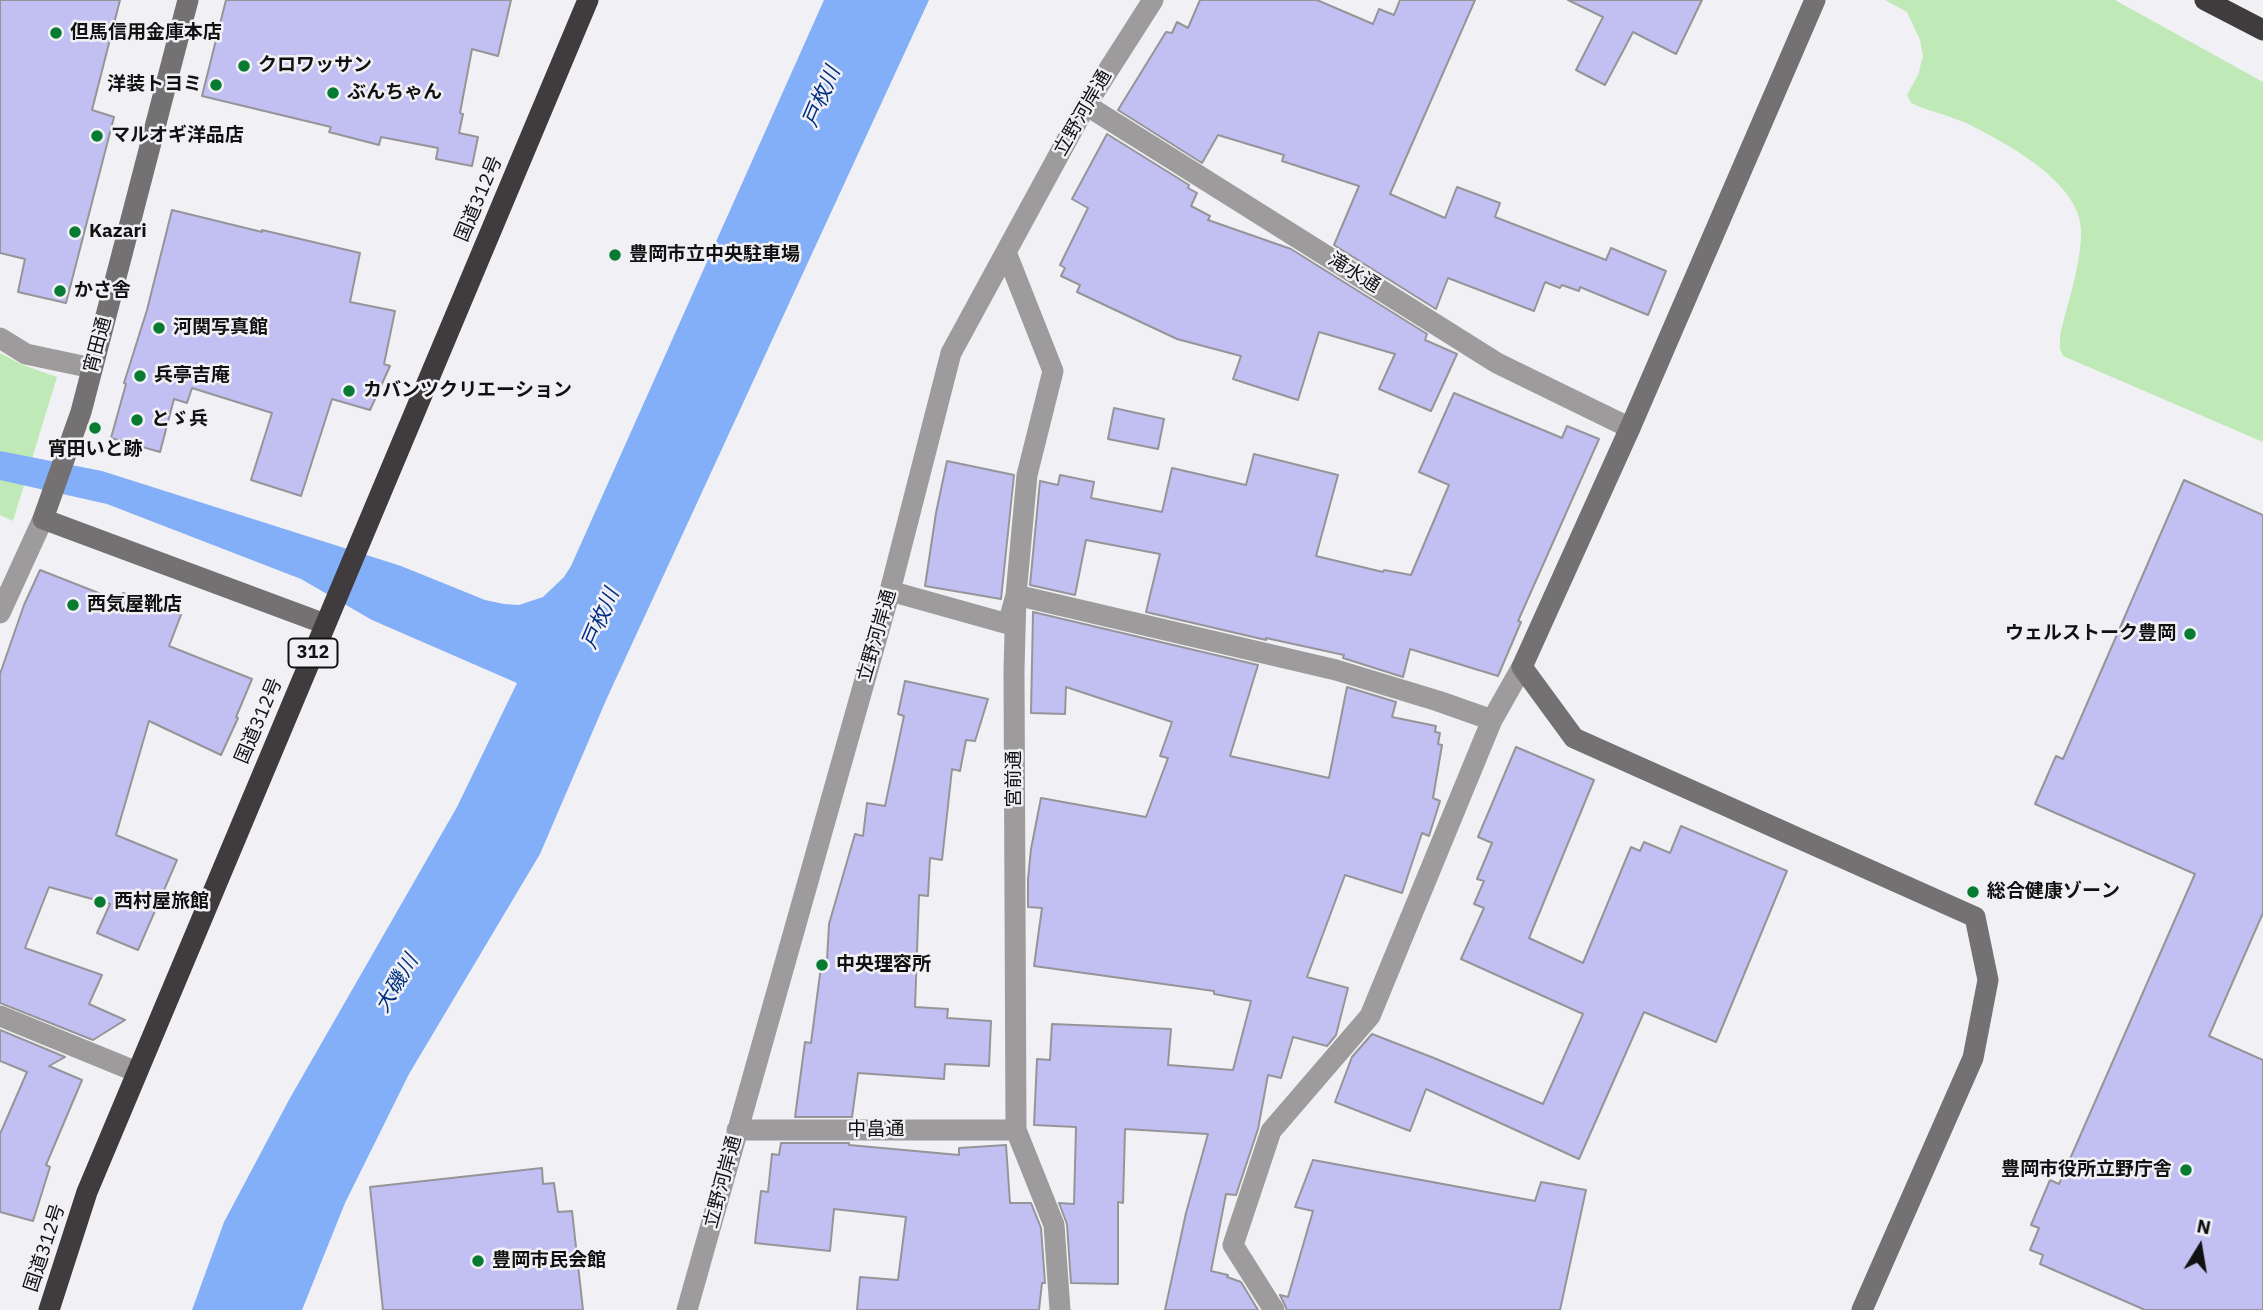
<!DOCTYPE html>
<html>
<head>
<meta charset="utf-8">
<style>
  body { margin:0 }
  #map { position:relative; width:2263px; height:1310px; overflow:hidden; background:#f1f1f5; font-family:"IBM Plex Sans",sans-serif }
  canvas { display:block }
  .north { position:absolute; left:2165px; top:1212px; width:70px; height:70px; -webkit-text-stroke:5px #f1f1f5; paint-order:stroke; rotate:11deg; font-size:19px; font-weight:700; line-height:28px; text-align:center; color:#111112 }
  .north::after { content:''; display:block; margin:auto; width:24px; height:32px; background:#111112; clip-path:polygon(50% 0,100% 100%,50% 72%,0 100%) }
</style>
</head>
<body>
<div id="map">
<canvas width="2263" height="1310"></canvas>
<div class="north">N</div>
</div>
<script>
const ctx = document.querySelector('canvas').getContext('2d');
ctx.lineJoin = 'round';
function paint(path, color) { ctx.fillStyle = color; ctx.fill(path, 'evenodd'); }
function strokePath(path, color, width, dash) { ctx.strokeStyle = color; ctx.lineWidth = width; ctx.lineCap = dash ? 'butt' : 'round'; ctx.setLineDash(dash || []); ctx.stroke(path); }
function write(font, color, halo, rows, align = 'center') {
  ctx.font = font + ' "IBM Plex Sans","Noto Sans JP",sans-serif'; ctx.lineWidth = 5; ctx.setLineDash([]); ctx.textBaseline = 'middle'; ctx.strokeStyle = halo; ctx.fillStyle = color; for (const [text, x, y, turn = 0] of rows) {
    ctx.save(); ctx.translate(x, y); ctx.rotate((+turn || 0) * Math.PI / 180); ctx.textAlign = isNaN(turn) ? turn : align; if (halo) ctx.strokeText(text, 0, 0); ctx.fillText(text, 0, 0); ctx.restore();
  }
}
paint(new Path2D(`
  M1885 0H2115L2263 82V442L2063 356 2060 349V335C2068 302 2081 265 2081 231 2081 182 2004 142 1966 123 1948 115 1928 111 1911 103L1907 95 1918 75 1923 56 1920 40 1907 12Z
  M0 353 23 365 57 377 13 521 0 515Z`), '#c0e9b8');
paint(new Path2D(`
  M824 0H929L607 698 540 854 409 1074 345 1203 302 1310H192L224 1222 290 1098 457 807 517 683 372 620 301 579 107 504 0 480V451L102 471 401 566 485 600 504 604 519 605 543 597 564 577 571 566Z`), '#83aef8');
const building = new Path2D(`
  M0 0H120L92 110 114 117 66 303 18 292 25 259 0 253Z
  M226 0H511L498 56 472 49 460 113 463 114 459 133 478 137 472 166 436 159 438 148 381 137 379 145 329 132 331 127 202 96Z
  M1200 0H1317L1373 24 1379 9 1394 15 1400 0H1475L1390 194 1445 218 1457 187 1500 203 1495 217 1606 260 1611 248 1666 271 1648 315 1580 287 1579 291 1562 285 1560 288 1545 282 1534 311 1448 278 1436 309 1334 245 1359 186 1282 161 1284 155 1218 135 1202 163 1118 110 1166 32 1172 33 1177 22 1188 28Z
  M1568 0H1702L1676 54 1633 32 1605 85 1576 70 1603 17Z
  M1107 134 1189 185 1188 188 1197 193 1191 206 1210 216 1208 220 1291 249 1427 334 1425 340 1457 354 1431 411 1379 389 1395 354 1319 332 1298 400 1233 379 1241 356 1177 339 1077 292 1080 285 1061 276 1065 268 1060 265 1088 208 1072 199Z
  M172 210 262 232V230L360 253 350 302 395 311 384 364 390 366 370 410 332 399 301 496 251 480 272 413 192 388 187 403 174 399 160 452 111 438 126 384 124 383 147 310Z
  M1454 393 1562 438 1567 426 1599 439 1518 621 1521 622 1498 676 1410 649 1403 677 1343 658 1344 655 1266 638V640L1146 612 1160 554 1086 540 1075 595 1030 585 1040 481 1058 485 1060 475 1094 482 1091 498 1162 512 1172 468 1246 485 1254 454 1338 475 1316 556 1383 572 1384 570 1411 575 1449 485 1419 472Z
  M1114 408 1164 419 1158 449 1108 439Z
  M947 461 1014 475 1001 599 925 586 936 513Z
  M2184 480 2263 515V913L2209 1036 2263 1060V1310H2145L2040 1264 2043 1255 2030 1250 2039 1228 2031 1225 2050 1180 2059 1184 2195 874 2035 804 2056 756 2063 759Z
  M40 570 119 601 123 593 181 615 169 646 252 679 236 717 238 718 221 755 149 721 116 835 177 860 138 950 97 933 110 904 49 887 25 948 102 975 89 1004 125 1020 93 1040 0 1003V674L24 605Z
  M1033 612 1258 665 1230 756 1329 778 1347 687 1396 702 1392 717 1436 726 1435 732 1440 733 1438 744 1442 745 1433 798 1440 801 1429 836 1422 833 1402 893 1345 875 1307 977 1348 988 1336 1035 1327 1046 1293 1037 1281 1078 1268 1075 1258 1129 1236 1195 1226 1194 1211 1271 1228 1275 1227 1277 1241 1282 1258 1310H1165L1186 1213 1208 1134 1125 1129 1123 1203 1118 1202V1284L1071 1283 1067 1224 1059 1203 1074 1204 1076 1127 1034 1125 1037 1059 1050 1060 1052 1024 1171 1029 1168 1065 1233 1070 1251 1001 1214 994V991L1034 966 1042 908 1028 907V879L1031 849 1041 798 1146 817 1168 758 1160 756 1172 722 1066 687 1065 714 1031 713Z
  M905 681 988 699 975 741 966 740 960 771 952 769 942 860 930 858 928 896 919 895 915 1007 948 1009 947 1018 991 1021 989 1066 945 1064 944 1079 858 1073 852 1117H795L805 1042 811 1043 822 959 827 960 829 924 855 834 863 836 867 803 885 806 904 716 898 714Z
  M1516 747 1594 780 1529 938 1583 963 1631 847 1640 851 1644 842 1670 853 1681 826 1787 871 1716 1042 1644 1012 1579 1159 1426 1089 1410 1131 1335 1102 1352 1057 1372 1034 1434 1058 1543 1104 1583 1014 1461 959 1484 908 1474 904 1484 881 1477 879 1492 843 1478 837Z
  M0 1030 65 1057 49 1066 82 1080 46 1165 50 1167 33 1221 0 1212V1134L27 1072 0 1061Z
  M781 1143H849V1145L959 1155V1148L1006 1145 1010 1203H1031L1041 1228 1045 1283H1042L1039 1310H857L860 1277 898 1280 906 1217 834 1209 830 1251 755 1243 761 1191 768 1192 772 1154 779 1155Z
  M1313 1160 1535 1201 1541 1182 1586 1190 1560 1310H1287L1280 1295 1288 1297 1313 1211 1295 1207Z
  M542 1168 543 1184 554 1183 558 1212 572 1211 583 1310H383L370 1187Z`);
paint(building, '#c2c0f2');
strokePath(building, '#959599', 2);
strokePath(new Path2D(`
  M1086 105 1497 363 1630 428
  M1006 252 1053 371 1027 475 1016 595 1014 670 1016 1130 1054 1225 1060 1310
  M0 338 26 354 92 368
  M890 591 1008 624 1016 595 1336 670 1438 701 1492 720
  M0 613 43 519
  M0 1016 137 1072
  M737 1130H1016
  M687 1310 890 591 951 353 1086 105 1153 0
  M1274 1310 1233 1245 1271 1131 1370 1016 1492 720 1522 667`), '#9d9b9b', 21);
strokePath(new Path2D(`
  M188 0 81 412 43 519 325 624
  M1815 0 1630 428 1522 667 1574 738 1975 917 1988 980 1973 1058 1862 1310`), '#747172', 21);
strokePath(new Path2D(`
  M2205 0 2263 30
  M49 1310 87 1192 588 0`), '#403c3d', 21);
for (const [x, y, r, color] of [
  [56,33,7,"#067b31"],
  [244,66,7,"#067b31"],
  [216,85,7,"#067b31"],
  [333,93,7,"#067b31"],
  [97,136,7,"#067b31"],
  [75,232,7,"#067b31"],
  [615,255,7,"#067b31"],
  [60,291,7,"#067b31"],
  [159,328,7,"#067b31"],
  [140,376,7,"#067b31"],
  [349,391,7,"#067b31"],
  [137,420,7,"#067b31"],
  [95,428,7,"#067b31"],
  [73,605,7,"#067b31"],
  [2190,634,7,"#067b31"],
  [1973,892,7,"#067b31"],
  [100,902,7,"#067b31"],
  [822,965,7,"#067b31"],
  [2186,1170,7,"#067b31"],
  [478,1261,7,"#067b31"]
]) { const dot = new Path2D(); dot.arc(x, y, r, 0, 2 * Math.PI); ctx.fillStyle = color; ctx.fill(dot); strokePath(dot, '#f1f1f5', 2.5); }
for (const [x, y, w] of [
  [313,653,49]
]) { const box = new Path2D(); box.roundRect(x - w / 2, y - 14.5, w, 29, 5); ctx.fillStyle = '#f1f1f5'; ctx.fill(box); strokePath(box, '#111112', 2); }
write('bold 18px', '#111112', null, [
  ["312",313,653]
]);
write('bold 19px', '#111112', '#f1f1f5', [
  ["但馬信用金庫本店",70,33],
  ["クロワッサン",258,66],
  ["洋装トヨミ",202,85,"right"],
  ["ぶんちゃん",347,93],
  ["マルオギ洋品店",111,136],
  ["Kazari",89,232],
  ["豊岡市立中央駐車場",629,255],
  ["かさ舎",74,291],
  ["河関写真館",173,328],
  ["兵亭吉庵",154,376],
  ["カバンツクリエーション",363,391],
  ["とゞ兵",151,420],
  ["宵田いと跡",95,450,"center"],
  ["西気屋靴店",87,605],
  ["ウェルストーク豊岡",2176,634,"right"],
  ["総合健康ゾーン",1987,892],
  ["西村屋旅館",114,902],
  ["中央理容所",836,965],
  ["豊岡市役所立野庁舎",2172,1170,"right"],
  ["豊岡市民会館",492,1261]
], 'left');
write('19px', '#111112', '#f1f1f5', [
  ["立野河岸通",1083,113,-60],
  ["国道312号",479,199,-67],
  ["滝水通",1354,273,32],
  ["宵田通",98,345,-75],
  ["立野河岸通",877,636,-74],
  ["国道312号",259,721,-67],
  ["宮前通",1015,779,-90],
  ["中畠通",876,1130],
  ["立野河岸通",723,1182,-75],
  ["国道312号",45,1248,-72]
]);
write('italic 21px', '#013083', '#f1f1f5', [
  ["戸枚川",822,97,-67],
  ["戸枚川",601,619,-67],
  ["大磯川",397,984,-59]
]);
</script>
</body>
</html>
